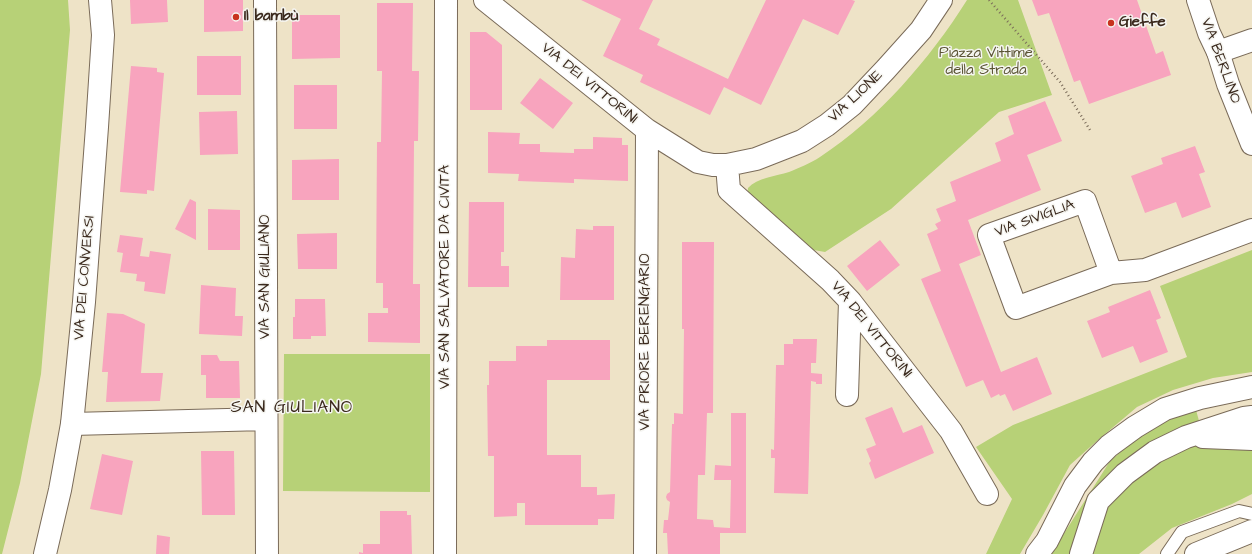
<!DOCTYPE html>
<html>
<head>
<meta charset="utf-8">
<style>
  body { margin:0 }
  canvas { display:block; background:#eee3c7 }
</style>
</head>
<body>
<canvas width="1252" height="554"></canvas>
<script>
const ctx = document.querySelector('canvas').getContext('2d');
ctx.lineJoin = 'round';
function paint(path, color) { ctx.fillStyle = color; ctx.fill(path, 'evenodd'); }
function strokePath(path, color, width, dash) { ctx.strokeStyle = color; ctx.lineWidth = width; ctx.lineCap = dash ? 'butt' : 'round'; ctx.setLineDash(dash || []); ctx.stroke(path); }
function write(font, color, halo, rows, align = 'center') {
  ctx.font = font + ' "Architects Daughter",sans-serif'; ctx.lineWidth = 3; ctx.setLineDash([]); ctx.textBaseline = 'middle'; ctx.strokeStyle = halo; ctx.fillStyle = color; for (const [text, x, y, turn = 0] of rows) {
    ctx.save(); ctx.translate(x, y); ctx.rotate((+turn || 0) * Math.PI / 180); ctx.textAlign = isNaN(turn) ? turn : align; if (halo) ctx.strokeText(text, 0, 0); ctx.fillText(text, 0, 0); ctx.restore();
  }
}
paint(new Path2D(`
  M0 0H68L70 30 41 374 20 483 2 554H0Z
  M967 0H1018L1052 95 999 112 891 209 825 252 808 249 747 197 748 188C757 178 776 176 789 172 799 168 811 163 820 157 878 119 930 59 967 0Z
  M1252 250V372L1213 378 1173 390 1137 407 1098 440 1070 465 1043 515 1020 554H986L1012 499 976 447 1013 425 1187 357 1160 286Z
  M284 354H430V492L283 491Z
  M1196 410 1206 446 1252 447V494L1232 504 1172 528 1139 554H1051L1110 461 1138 437 1164 422Z`), '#b7d177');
paint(new Path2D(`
  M130 0H167L168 22 131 24Z
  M204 0H243V31L204 32Z
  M581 0H653L639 29 660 39 657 45 728 79 766 0H852L855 1 838 35 803 19 761 105 724 87 710 115 640 82 643 75 603 56 621 19Z
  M1032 0H1137L1156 54 1163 51 1171 75 1089 104 1080 80 1074 82 1049 13 1038 16Z
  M377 3H413L412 71H419L418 141H414L413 284H420V343L368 342V313H388V308H383V283H376L377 142H381L382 71H377Z
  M292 15H340V58L292 59Z
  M470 32H486L502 45V110H470Z
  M197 56H241V95H197Z
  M131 66 157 68V72L164 73 154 191 147 190V194L120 192Z
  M540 78 573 103 553 129 520 103Z
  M294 85H337V129H294Z
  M1045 101 1062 141 1027 155 1041 190 968 220 981 255 959 264 1001 372 1037 357 1052 394 1013 411 1005 394 1000 396 999 394 991 398 983 380 966 387 921 279 941 271 927 234 938 229 935 224 941 221 936 209 956 201 950 182 1001 161 995 143 1014 134 1008 116Z
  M237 111 238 154 200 155 199 112Z
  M488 132 520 133 519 144H540V152L574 153V149H593V137L622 138V145H628V181L574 179V183L518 181 519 174 488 173Z
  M1195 146 1205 172 1199 174 1211 207 1182 218 1176 202 1145 213 1131 176 1163 164 1161 158Z
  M339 159V200H292V160Z
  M190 199 196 202V240L175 229Z
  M469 202H504V252H501V266H509V287H468Z
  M208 209 240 210V250H208Z
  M593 226H614V300H560L561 257 575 258 576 229 593 230Z
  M337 233V269H298L297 234Z
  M120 235 143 238 140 256 149 257 150 251 171 254 165 294 144 291 145 282 136 281 137 274 120 272 123 253 117 252Z
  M880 240 900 265 867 291 847 266Z
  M682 242H714L713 413H707L705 475H698L697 519 713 520 714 527 730 528 731 480H714L715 465 731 466V413H746V533H720V554H668L667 533H663L664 520H668L670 502 667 500 666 497 667 494 670 492 672 424H674V413L683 414 684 329H682Z
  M201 285 236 288 235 316H243L242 336 199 334Z
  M1150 290 1161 318 1156 320 1168 352 1140 363 1133 346 1102 358 1087 321 1110 312 1108 307Z
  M295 299H325L326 336H311V339H293V317H295Z
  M107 313 123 314 145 324 141 373H163L160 401 106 402 108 372H102Z
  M793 339H817L816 363H811V373L822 374V384H816V382L811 381 808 494 774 493 775 458H771V449L774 450 776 365H784V344H793Z
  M547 340H610V380H547V455H581V487H597V495L615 494 614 519H598V525H525V503H517V516L494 517V456H488L487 385H489V361H516V346H547Z
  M201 355H217L220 361H239L240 398H206V375H201Z
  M892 407 903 433 922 425 934 453 875 479 869 463 871 461 866 449 876 445 865 418Z
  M201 451H234L235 515H202Z
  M102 454 133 461 122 515 90 509Z
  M380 511H407V515H411L412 554H359V552L363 553V544H380Z
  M157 535 170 537 169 554H156Z`), '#f8a4be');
const service = new Path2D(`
  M1167 554 1182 532 1239 511 1252 514`);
const minor = new Path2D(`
  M265 0 267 554
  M485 0 647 130 698 162 713 165H727L756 159 802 141 827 125 852 105 886 69 921 30 941 0
  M1218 52 1252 40
  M727 165 729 190 830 280 850 301 951 431 987 494
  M1111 273 1085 201 989 235 1016 308 1111 273 1145 270 1252 230
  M847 395 850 301
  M72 424 266 419
  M445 554 446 0
  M645 554 647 130`);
const tertiary = new Path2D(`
  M1198 0 1209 33 1218 52 1228 84 1252 144
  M45 554 60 490 72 424 84 302 97 127 103 35 100 0`);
const trunk = new Path2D(`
  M1203 437 1252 439
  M1037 554 1047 541 1075 486 1093 462 1109 446 1135 427 1165 409 1200 398 1252 387
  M1081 554 1098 501 1125 474 1155 452 1186 437 1244 418 1252 417
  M1196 554 1252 531`);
strokePath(service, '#7a6b59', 14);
strokePath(minor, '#7a6b59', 24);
strokePath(tertiary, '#7a6b59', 24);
strokePath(trunk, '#7a6b59', 24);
strokePath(new Path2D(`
  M989 0 1060 82 1090 130`), '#7a6b59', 2.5, [1, 3]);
strokePath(service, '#fff', 12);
strokePath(minor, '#fff', 22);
strokePath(tertiary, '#fff', 22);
strokePath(trunk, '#fff', 22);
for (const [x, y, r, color] of [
  [236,17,4,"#c8321e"],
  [1111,23,4,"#c8321e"]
]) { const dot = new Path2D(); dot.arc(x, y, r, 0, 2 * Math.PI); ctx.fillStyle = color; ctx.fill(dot); strokePath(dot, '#f6f6f2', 1.5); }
write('bold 15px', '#3b2a1e', '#f6f6f2', [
  ["Il bambù",244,17],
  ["Gieffe",1119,23]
], 'left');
write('15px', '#5a5434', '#f6f6f2', [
  ["Piazza Vittime",986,54],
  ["della Strada",986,71]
]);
write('15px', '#3b2a1e', '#f6f6f2', [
  ["VIA BERLINO",1220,61,70],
  ["VIA DEI VITTORINI",589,84,39],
  ["VIA LIONE",856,97,-43],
  ["VIA SIVIGLIA",1035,219,-20],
  ["VIA SAN GIULIANO",266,277,-90],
  ["VIA SAN SALVATORE DA CIVITA",446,277,-90],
  ["VIA DEI CONVERSI",85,278,-85],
  ["VIA DEI VITTORINI",871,330,51],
  ["VIA PRIORE BERENGARIO",646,342,-90]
]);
ctx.letterSpacing = '1px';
write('17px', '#3b2a1e', '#f6f6f2', [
  ["SAN GIULIANO",292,408]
]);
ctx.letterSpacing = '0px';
</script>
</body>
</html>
